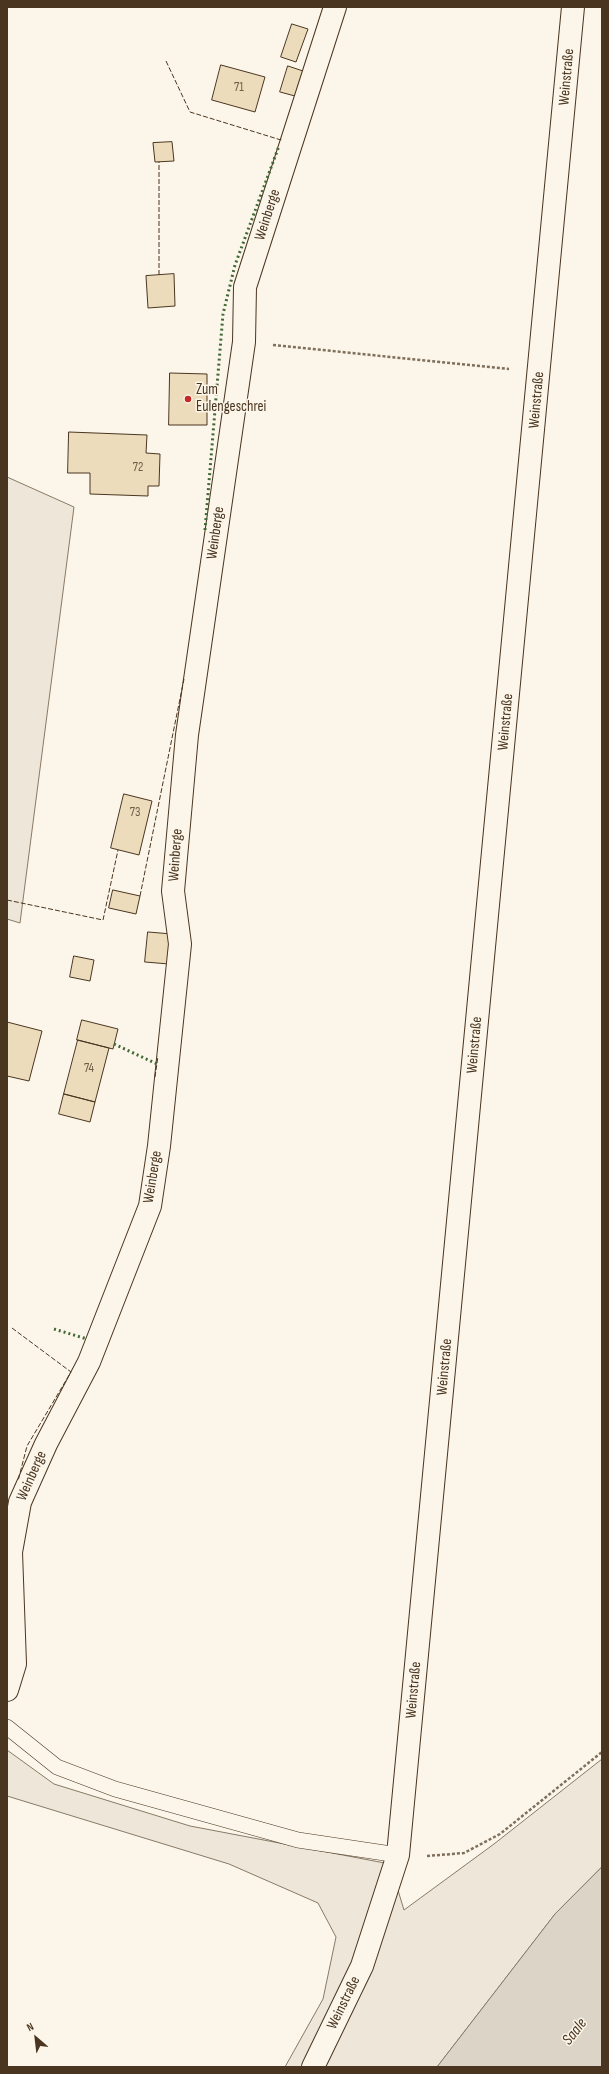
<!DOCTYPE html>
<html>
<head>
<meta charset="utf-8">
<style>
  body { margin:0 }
  #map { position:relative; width:609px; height:2074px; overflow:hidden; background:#fbf6e9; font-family:"Sofia Sans Condensed",sans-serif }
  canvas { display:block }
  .frame { position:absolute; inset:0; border:8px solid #4a3520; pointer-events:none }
  .north { position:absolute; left:16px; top:2018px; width:40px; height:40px; -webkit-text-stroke:3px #fbf6e9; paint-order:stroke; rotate:332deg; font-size:11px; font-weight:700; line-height:16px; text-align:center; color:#4a3520 }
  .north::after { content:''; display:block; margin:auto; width:14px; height:18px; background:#4a3520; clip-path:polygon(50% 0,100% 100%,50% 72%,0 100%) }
</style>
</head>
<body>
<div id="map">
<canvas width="609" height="2074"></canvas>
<div class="frame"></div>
<div class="north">N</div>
</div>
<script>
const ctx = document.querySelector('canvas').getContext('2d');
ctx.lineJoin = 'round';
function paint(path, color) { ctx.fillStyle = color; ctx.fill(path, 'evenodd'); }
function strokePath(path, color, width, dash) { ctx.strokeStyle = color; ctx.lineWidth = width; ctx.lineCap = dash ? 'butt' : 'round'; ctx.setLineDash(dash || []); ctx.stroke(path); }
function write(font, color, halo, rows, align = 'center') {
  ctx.font = font + ' "Sofia Sans Condensed",sans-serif'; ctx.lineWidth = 3; ctx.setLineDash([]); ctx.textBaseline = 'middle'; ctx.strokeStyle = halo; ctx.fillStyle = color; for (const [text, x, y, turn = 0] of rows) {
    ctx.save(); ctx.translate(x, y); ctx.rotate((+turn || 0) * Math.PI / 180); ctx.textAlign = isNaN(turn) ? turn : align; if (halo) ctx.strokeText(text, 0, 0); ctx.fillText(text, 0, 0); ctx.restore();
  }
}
const green = new Path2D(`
  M7 477 74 507 20 923 7 919Z
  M7 1750 54 1784 190 1826 390 1864 404 1910 494 1844 602 1759V1867L555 1914 437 2067H285L323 1999 336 1937 318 1903 229 1864 7 1796Z`);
paint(green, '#ede6d9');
strokePath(green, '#887966', 1);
const water = new Path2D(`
  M602 1867V2067H437L555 1914Z`);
paint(water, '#dcd4c6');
strokePath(water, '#887966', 1);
const building = new Path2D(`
  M292 24 308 29 296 62 281 57Z
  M221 65 265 77 255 112 212 100Z
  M288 66 303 71 295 96 280 92Z
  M172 142 174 161 155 162 153 143Z
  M174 274 175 306 148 308 146 276Z
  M170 373 207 374V425H169Z
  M69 432 147 435 146 453 160 454 159 486H148V496L90 494V473H68Z
  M124 794 152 801 139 855 111 848Z
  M113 890 140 896 136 914 109 908Z
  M148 932 172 934 169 964 145 962Z
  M74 956 94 960 90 981 70 977Z
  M82 1020 118 1029 113 1049 77 1040Z
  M7 1022 42 1031 29 1081 7 1076Z
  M78 1040 109 1048 95 1102 64 1094Z
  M64 1094 95 1102 90 1122 59 1114Z`);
paint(building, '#ecdcbc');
strokePath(building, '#4a3520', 1);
const lane = new Path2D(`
  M7 1727 57 1767 115 1789 298 1840 398 1855`);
const street = new Path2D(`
  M7 1690 15 1664 11 1552 20 1502 46 1444 89 1362 150 1206 159 1146 180 944 173 891 187 735 244 342 245 287 335 7`);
const secondary = new Path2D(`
  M313 2067 362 1966 398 1855 573 7`);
strokePath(lane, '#4a3520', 16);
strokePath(street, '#4a3520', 24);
strokePath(secondary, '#4a3520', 24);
strokePath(new Path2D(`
  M273 345 509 369
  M427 1856 464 1853 500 1834 602 1752`), '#7f6f5c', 2.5, [3, 2]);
strokePath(lane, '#fbf6e9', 15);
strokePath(street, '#fbf6e9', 22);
strokePath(secondary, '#fbf6e9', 22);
strokePath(new Path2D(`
  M205 530 223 314 235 265 279 146
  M114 1044 157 1064
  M54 1329 87 1339`), '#436837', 3, [2, 3]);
strokePath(new Path2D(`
  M166 61 190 112 281 140 282 138
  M159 275V162
  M140 896 184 679
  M7 900 103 920 118 850
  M155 1077 158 1056
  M12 1328 71 1372 27 1446 18 1481`), '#4a3520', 1, [5, 2]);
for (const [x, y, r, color] of [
  [188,399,4,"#c62828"]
]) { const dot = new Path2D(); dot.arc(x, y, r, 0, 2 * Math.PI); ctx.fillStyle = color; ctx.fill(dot); strokePath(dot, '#fbf6e9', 1.5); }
write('13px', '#725f47', null, [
  ["71",239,88],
  ["72",138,468],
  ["73",135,813],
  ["74",89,1069]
]);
write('15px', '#4a3520', '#fbf6e9', [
  ["Weinstraße",567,77,-85],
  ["Weinberge",268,215,-72],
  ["Weinstraße",537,400,-85],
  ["Weinberge",216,533,-82],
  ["Weinstraße",506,722,-85],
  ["Weinberge",176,855,-86],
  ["Weinstraße",475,1045,-85],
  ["Weinberge",153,1177,-81],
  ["Weinstraße",445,1367,-85],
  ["Weinberge",32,1476,-66],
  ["Weinstraße",414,1690,-85],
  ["Weinstraße",344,2003,-64]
]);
write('15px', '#4a3520', '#fbf6e9', [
  ["Zum",196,390],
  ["Eulengeschrei",196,407]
], 'left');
write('italic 16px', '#4a3520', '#fbf6e9', [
  ["Saale",575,2032,-52]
]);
</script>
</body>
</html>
